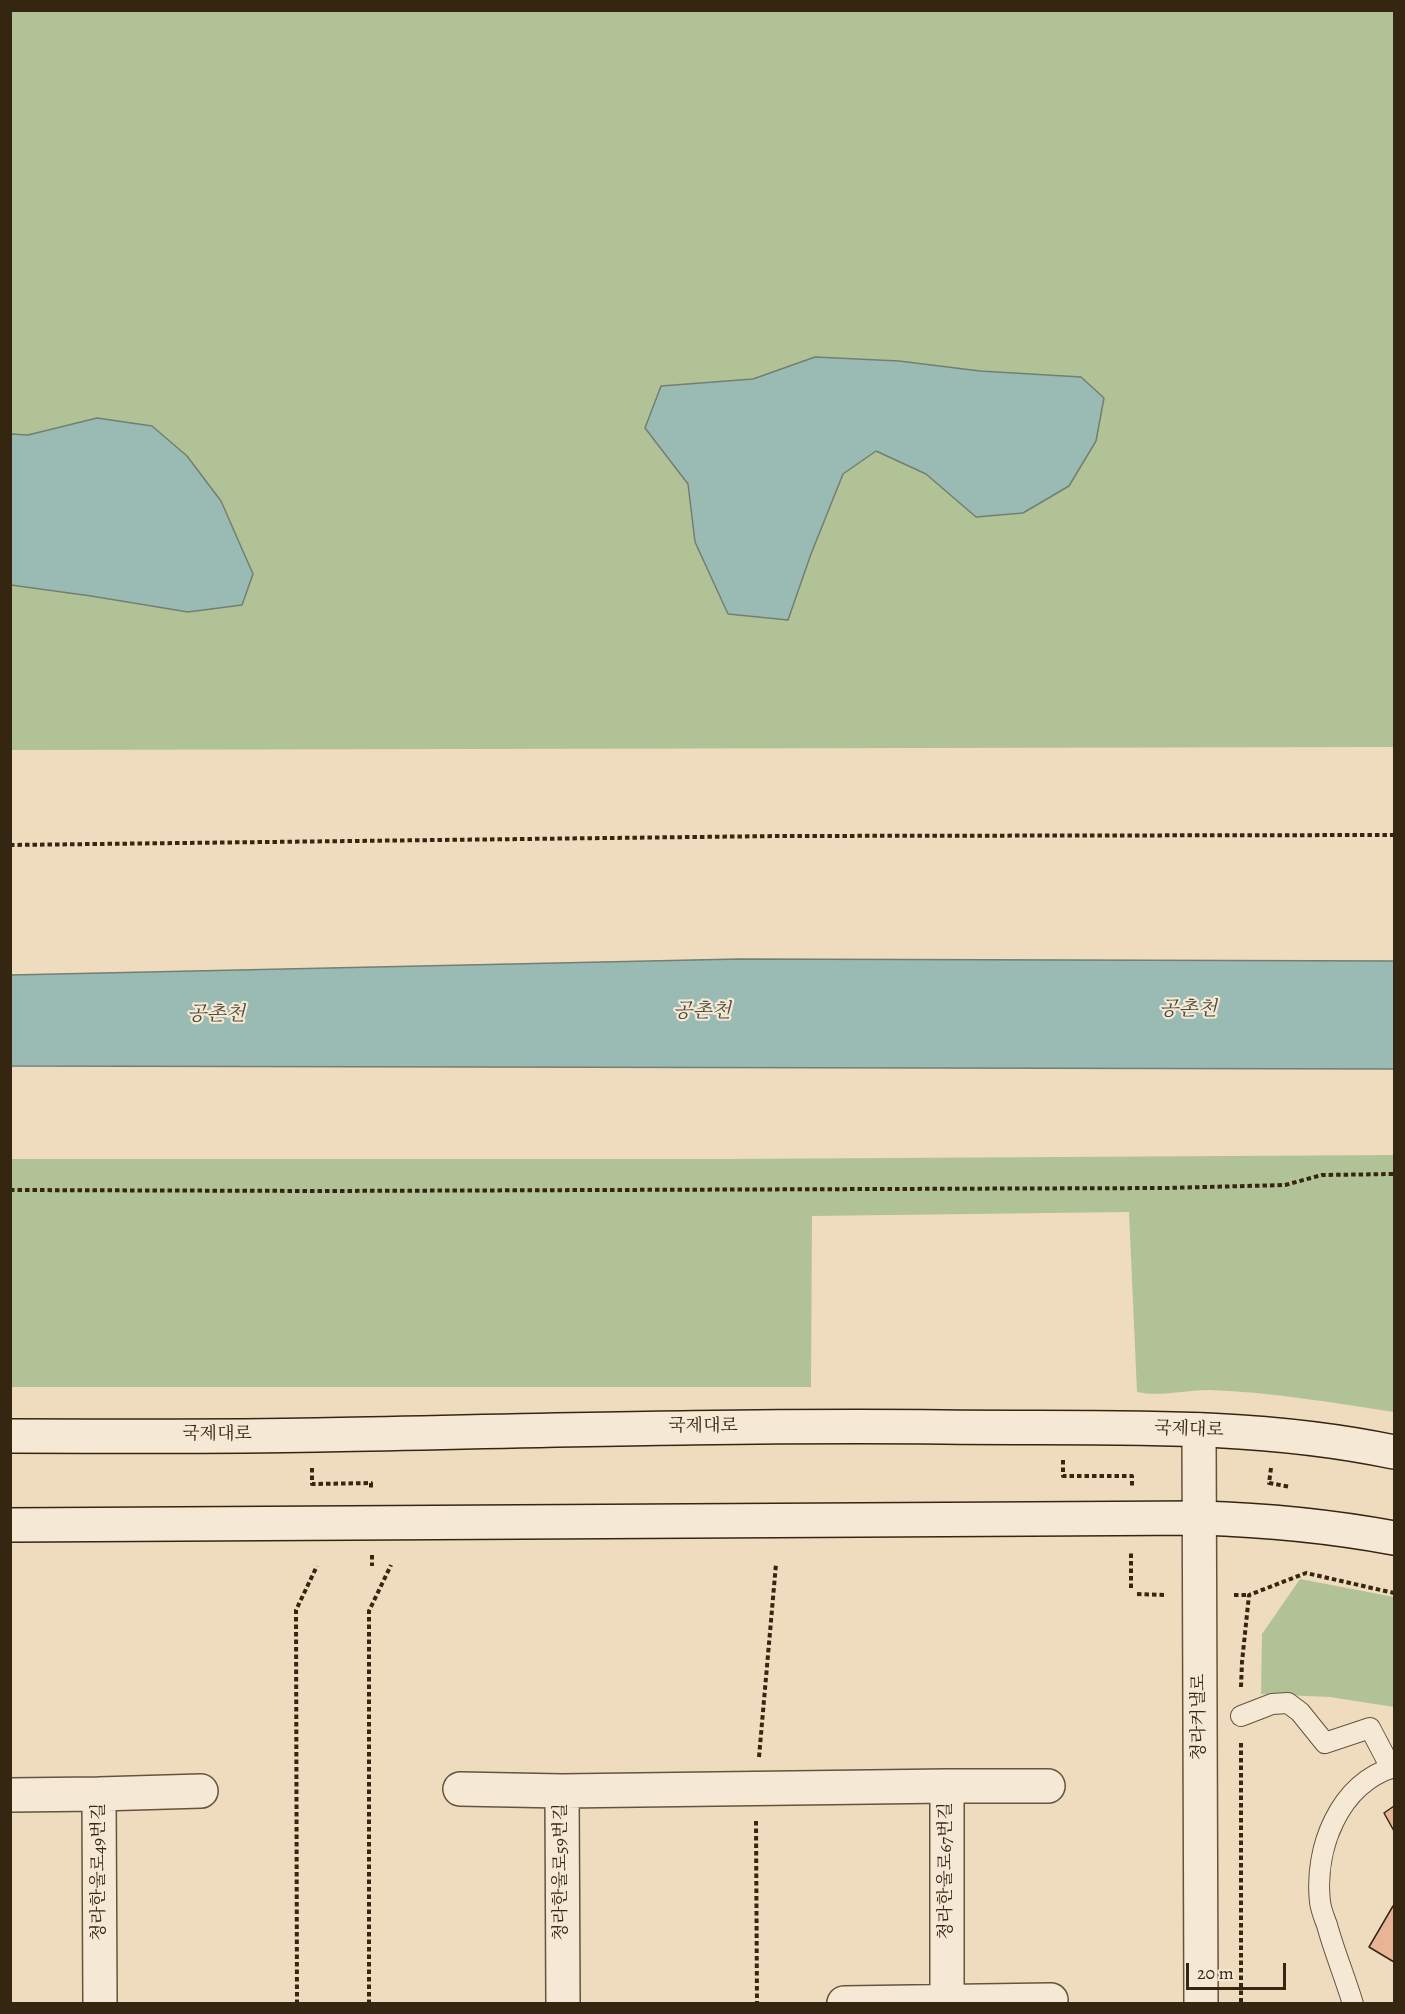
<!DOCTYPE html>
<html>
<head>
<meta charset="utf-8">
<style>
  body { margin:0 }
  #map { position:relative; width:1405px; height:2014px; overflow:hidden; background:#efdcbf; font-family:Alegreya,serif }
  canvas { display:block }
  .frame { position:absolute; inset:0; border:12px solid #352611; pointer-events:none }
  .scale { position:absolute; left:1186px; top:1963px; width:100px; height:27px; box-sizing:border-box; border:3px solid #352611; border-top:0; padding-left:8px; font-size:18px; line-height:21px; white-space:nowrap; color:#352611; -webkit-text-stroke:4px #f5e8d5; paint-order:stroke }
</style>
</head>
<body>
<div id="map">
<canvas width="1405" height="2014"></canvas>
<div class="frame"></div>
<div class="scale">20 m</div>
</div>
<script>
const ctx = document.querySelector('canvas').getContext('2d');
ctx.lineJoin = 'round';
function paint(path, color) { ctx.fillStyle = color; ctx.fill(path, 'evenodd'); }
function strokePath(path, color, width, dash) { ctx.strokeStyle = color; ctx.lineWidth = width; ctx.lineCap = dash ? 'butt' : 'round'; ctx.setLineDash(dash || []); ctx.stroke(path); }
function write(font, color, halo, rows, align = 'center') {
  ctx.font = font + ' Alegreya,"Noto Serif KR",serif'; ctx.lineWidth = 4.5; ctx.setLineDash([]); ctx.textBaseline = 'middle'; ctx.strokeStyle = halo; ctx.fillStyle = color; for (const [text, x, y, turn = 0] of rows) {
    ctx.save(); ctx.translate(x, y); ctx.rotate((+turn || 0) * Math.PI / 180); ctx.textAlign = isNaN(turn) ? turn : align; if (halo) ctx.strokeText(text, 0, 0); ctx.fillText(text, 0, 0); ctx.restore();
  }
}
paint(new Path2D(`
  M10 11H1394V747L11 750Z
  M1394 1155V1412C1333 1403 1272 1392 1210 1390 1185 1390 1161 1397 1137 1392L1129 1212 812 1216 811 1387H11V1159H720Z
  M1300 1579 1394 1597V1707L1330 1697 1261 1694 1262 1634Z`), '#b2c297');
const water = new Path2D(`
  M815 357 899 361 980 371 1081 377 1104 398 1096 441 1069 486 1023 513 976 517 926 474 876 451 843 474 811 554 788 620 728 614 695 542 688 484 645 428 661 386 753 379Z
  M97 418 152 426 187 456 221 501 253 574 242 605 188 612 91 596 11 585V434L28 435Z
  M739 959 1394 961V1069L11 1066V975Z`);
paint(water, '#9abbb3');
strokePath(water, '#727f72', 1.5);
const building = new Path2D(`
  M1394 1806V1831L1384 1813Z
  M1393 1906 1394 1907V1962L1369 1947Z`);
paint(building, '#e8b496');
strokePath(building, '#352611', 1.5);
const service = new Path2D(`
  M1241 1716 1272 1704 1288 1703 1300 1712 1325 1743 1370 1728 1391 1768
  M1353 2004C1345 1977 1334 1951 1327 1925 1324 1917 1321 1910 1320 1902 1314 1848 1339 1784 1394 1767`);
const minor = new Path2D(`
  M1199 1430 1201 2004
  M947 1786H1048
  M460 1789 562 1791
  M99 1794 201 1791
  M10 1795 99 1794 100 2004
  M844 2003 1051 2000
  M563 2004 562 1791 947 1786V2004`);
const secondary = new Path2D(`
  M10 1436C113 1436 215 1437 317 1435 526 1431 734 1425 943 1427 1093 1429 1247 1421 1394 1452
  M10 1525 1200 1518C1266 1520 1329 1526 1394 1538`);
strokePath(service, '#64543c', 22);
strokePath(minor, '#64543c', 36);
strokePath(secondary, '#352611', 36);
strokePath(new Path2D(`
  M10 845 780 836 1394 835
  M10 1190 322 1191 1165 1188 1285 1185 1322 1175 1394 1174
  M1063 1460V1476H1132V1486
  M312 1468V1484L371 1483V1490
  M1271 1468 1269 1483 1291 1487
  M372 1555V1566
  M1131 1588V1551
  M1137 1594 1166 1595
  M1234 1595H1249
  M1241 1687 1242 1662 1249 1595 1306 1573 1394 1593
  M1241 1743V2004
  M759 1757 776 1564
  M756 1821 757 2004
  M297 2004 296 1610 317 1566
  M369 2004V1611L391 1565`), '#352611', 4, [4.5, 3]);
strokePath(service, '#f5e8d5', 20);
strokePath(minor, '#f5e8d5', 33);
strokePath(secondary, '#f5e8d5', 33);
write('18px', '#352611', '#f5e8d5', [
  ["국제대로",703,1427],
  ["국제대로",1189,1430,2],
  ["국제대로",217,1435],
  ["청라커낼로",1200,1717,-90],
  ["청라한울로67번길",947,1871,-90],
  ["청라한울로49번길",100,1872,-90],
  ["청라한울로59번길",562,1872,-90]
]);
write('italic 20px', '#4e4b3a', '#f5e8d5', [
  ["공촌천",1188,1010],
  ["공촌천",702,1012],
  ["공촌천",216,1015]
]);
</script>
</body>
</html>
